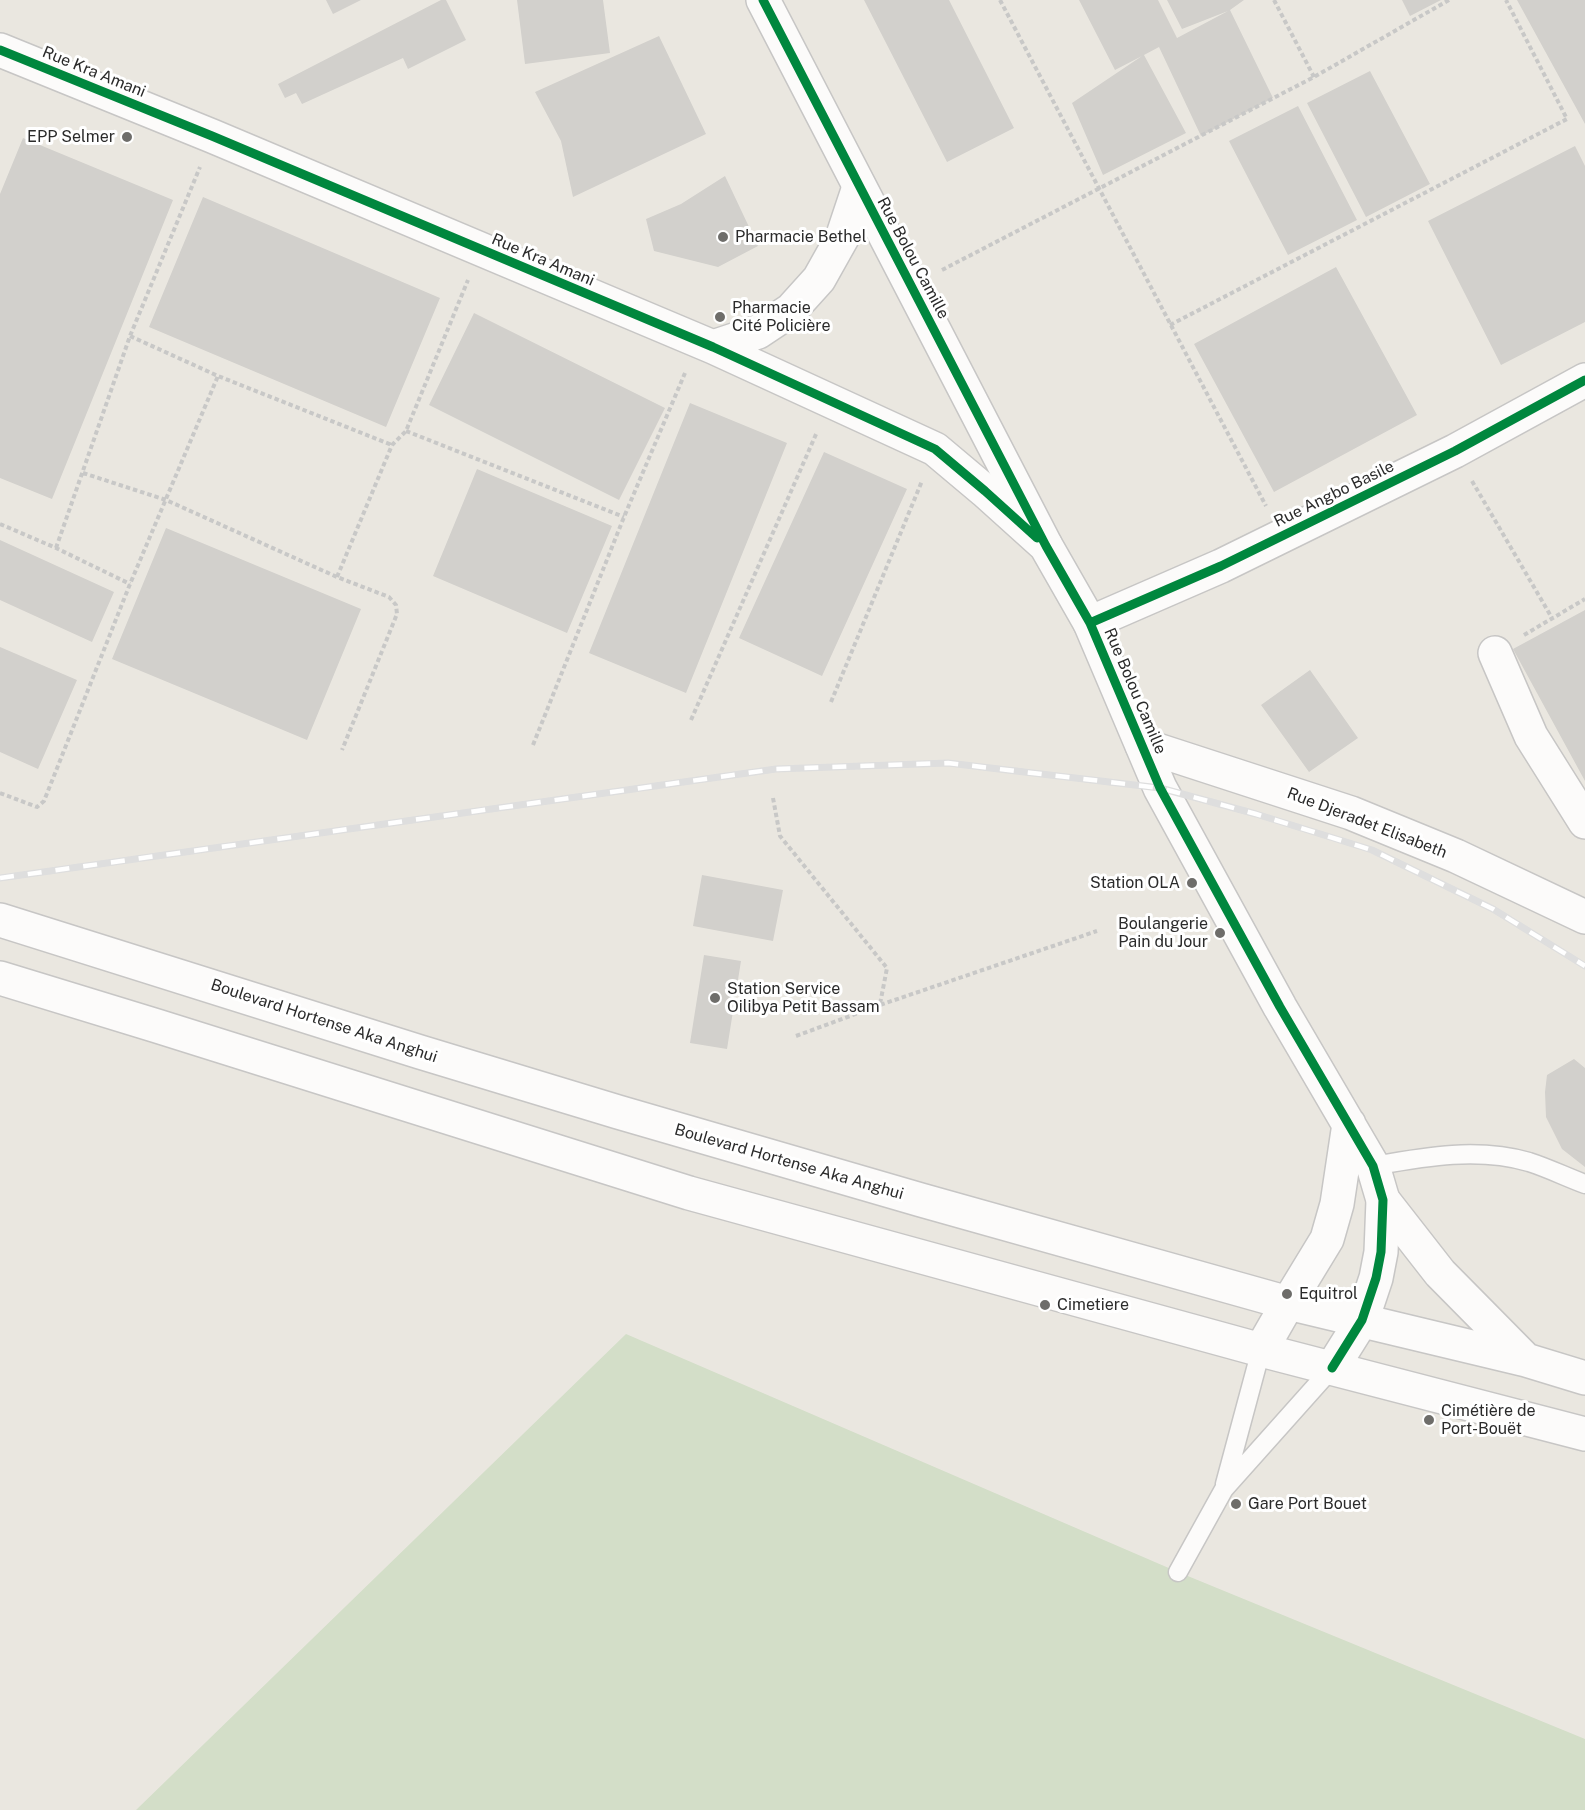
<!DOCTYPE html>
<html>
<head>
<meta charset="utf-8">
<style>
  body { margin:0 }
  canvas { display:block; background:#eae7e0 }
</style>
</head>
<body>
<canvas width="1585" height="1810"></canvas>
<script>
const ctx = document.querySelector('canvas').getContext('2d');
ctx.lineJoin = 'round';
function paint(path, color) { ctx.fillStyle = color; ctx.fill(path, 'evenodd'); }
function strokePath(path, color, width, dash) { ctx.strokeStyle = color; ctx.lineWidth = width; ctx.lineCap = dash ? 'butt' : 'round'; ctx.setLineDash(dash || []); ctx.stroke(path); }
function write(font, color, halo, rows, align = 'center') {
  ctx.font = font + ' "Public Sans",sans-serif'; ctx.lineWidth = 6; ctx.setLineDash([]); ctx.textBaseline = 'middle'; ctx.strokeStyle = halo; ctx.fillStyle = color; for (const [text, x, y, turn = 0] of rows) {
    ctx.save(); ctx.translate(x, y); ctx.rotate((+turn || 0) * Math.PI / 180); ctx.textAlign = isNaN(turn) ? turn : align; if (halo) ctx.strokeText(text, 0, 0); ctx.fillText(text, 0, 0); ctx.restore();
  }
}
paint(new Path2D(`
  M626 1334 1178 1572 1585 1739V1810H136Z`), '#d3dec8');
paint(new Path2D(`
  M326 0H361L333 14Z
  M441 0H446L466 40 408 69 403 58 302 104 296 93 285 98 278 84Z
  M517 0H603L610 53 525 64Z
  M864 0H949L1014 128 947 162Z
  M1079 0H1158L1177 38 1228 11 1182 29 1167 0H1244L1230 10 1273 98 1201 136 1159 47 1144 55 1186 133 1103 175 1072 103 1142 56 1115 70Z
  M1402 0H1441L1410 16Z
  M1517 0H1585V124Z
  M659 36 706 134 573 197 561 141 535 92Z
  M1370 71 1430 184 1366 217 1307 103Z
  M1298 106 1357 220 1288 255 1229 141Z
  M23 138 173 200 52 499 0 478V194Z
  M1575 146 1585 166V322L1501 365 1428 221Z
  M725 176 758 246 718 267 654 251 646 219 681 204Z
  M203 197 440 298 386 427 149 327Z
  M1336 267 1417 415 1274 492 1194 344Z
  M474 313 665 408 619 500 429 405Z
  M690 403 787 443 686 693 589 653Z
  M824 452 907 489 822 676 739 638Z
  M477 469 612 526 567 633 433 576Z
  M166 528 361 609 307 740 112 659Z
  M0 540 114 592 92 642 0 600Z
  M1585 610V781L1513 649Z
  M0 647 77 680 38 769 0 752Z
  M1310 670 1358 738 1309 772 1261 705Z
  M702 875 783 890 773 941 693 926Z
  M704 955 741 961 727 1049 690 1043Z
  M1574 1059 1585 1068V1167L1562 1149 1546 1117 1545 1092 1547 1075Z`), '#d2d0cc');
const service = new Path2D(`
  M1373 1166C1424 1157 1477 1147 1529 1162 1548 1168 1566 1177 1585 1184
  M1225 1484 1261 1350
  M1178 1572 1224 1489 1332 1368`);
const minor = new Path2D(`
  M763 0 1045 544
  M1090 623 1221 566 1455 451 1585 380
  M1495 653 1531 736 1585 822
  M1142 745 1351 813 1456 856 1585 917`);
const tertiary = new Path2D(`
  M0 50 212 136 713 347 935 449 985 491 1046 546 1090 623 1160 788 1280 1007 1373 1166 1383 1200 1381 1252 1376 1278 1362 1320 1332 1368
  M713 347 758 332 791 310 819 279 842 238 859 187
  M1261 1350 1288 1303 1327 1239 1337 1204 1349 1124`);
const secondary = new Path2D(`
  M0 920 420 1052 618 1112 921 1200 1288 1303 1526 1360 1585 1378
  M0 978 157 1026 689 1193 1261 1350 1585 1434
  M1383 1200 1440 1273 1525 1359`);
strokePath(service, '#c7c6c5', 21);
strokePath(minor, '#c7c6c5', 36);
strokePath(tertiary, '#c7c6c5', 36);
strokePath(secondary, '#c7c6c5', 36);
strokePath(new Path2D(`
  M1000 0 1266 506
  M1274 0 1314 77
  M942 270 1314 77 1449 0
  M1170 325 1567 119 1506 0
  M130 336 218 376 392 445
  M406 431 624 517
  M83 473 166 500 337 577 389 597 396 605 397 614 342 750
  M1472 481 1552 618
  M0 524 56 548 130 584
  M56 548 130 336 200 167
  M337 577 392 445 406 431 468 280
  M1524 635 1585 599
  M831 702 922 481
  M691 720 817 432
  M533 745 624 517 685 373
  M0 793 37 807 44 801 130 584 218 376
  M773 798 780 836 887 968 880 1004
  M796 1036 880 1005 1097 931`), '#c8c8c7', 4, [4.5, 3]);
strokePath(service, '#fcfbfa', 18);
strokePath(minor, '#fcfbfa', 33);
strokePath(tertiary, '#fcfbfa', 33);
strokePath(secondary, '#fcfbfa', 33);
const rail = new Path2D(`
  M0 878 776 769 948 763 1160 788 1256 814 1372 850 1493 909 1585 966`);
strokePath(rail, '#dedede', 7);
strokePath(rail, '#fff', 4.5, [14]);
strokePath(new Path2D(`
  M763 0 1046 546 1090 623 1160 788 1280 1007 1373 1166 1383 1200 1381 1252 1376 1278 1362 1320 1332 1368
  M0 50 212 136 713 347 935 449 985 491 1037 538
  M1090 623 1221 566 1455 451 1585 380`), '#00873e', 9);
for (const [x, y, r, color] of [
  [127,137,6,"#6e6d6a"],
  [723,237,6,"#6e6d6a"],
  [720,317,6,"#6e6d6a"],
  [1192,883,6,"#6e6d6a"],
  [1220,933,6,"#6e6d6a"],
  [715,998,6,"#6e6d6a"],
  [1287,1294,6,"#6e6d6a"],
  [1045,1305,6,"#6e6d6a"],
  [1429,1420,6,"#6e6d6a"],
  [1236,1504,6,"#6e6d6a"]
]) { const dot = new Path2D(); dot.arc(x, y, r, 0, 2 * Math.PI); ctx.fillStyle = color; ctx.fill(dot); strokePath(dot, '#fff', 2); }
write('16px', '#2b2b2b', '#fff', [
  ["Rue Kra Amani",94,72,22],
  ["Rue Bolou Camille",913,258,62],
  ["Rue Kra Amani",543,260,23],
  ["Rue Angbo Basile",1334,494,-26],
  ["Rue Bolou Camille",1135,691,67],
  ["Rue Djeradet Elisabeth",1367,823,21],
  ["Boulevard Hortense Aka Anghui",324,1021,18],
  ["Boulevard Hortense Aka Anghui",789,1162,16]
]);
write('16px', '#2b2b2b', '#fff', [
  ["EPP Selmer",115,137,"right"],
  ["Pharmacie Bethel",735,237],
  ["Pharmacie",732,308],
  ["Cité Policière",732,326],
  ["Station OLA",1180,883,"right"],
  ["Boulangerie",1208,924,"right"],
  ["Pain du Jour",1208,942,"right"],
  ["Station Service",727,989],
  ["Oilibya Petit Bassam",727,1007],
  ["Equitrol",1299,1294],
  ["Cimetiere",1057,1305],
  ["Cimétière de",1441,1411],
  ["Port-Bouët",1441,1429],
  ["Gare Port Bouet",1248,1504]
], 'left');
</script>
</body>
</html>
